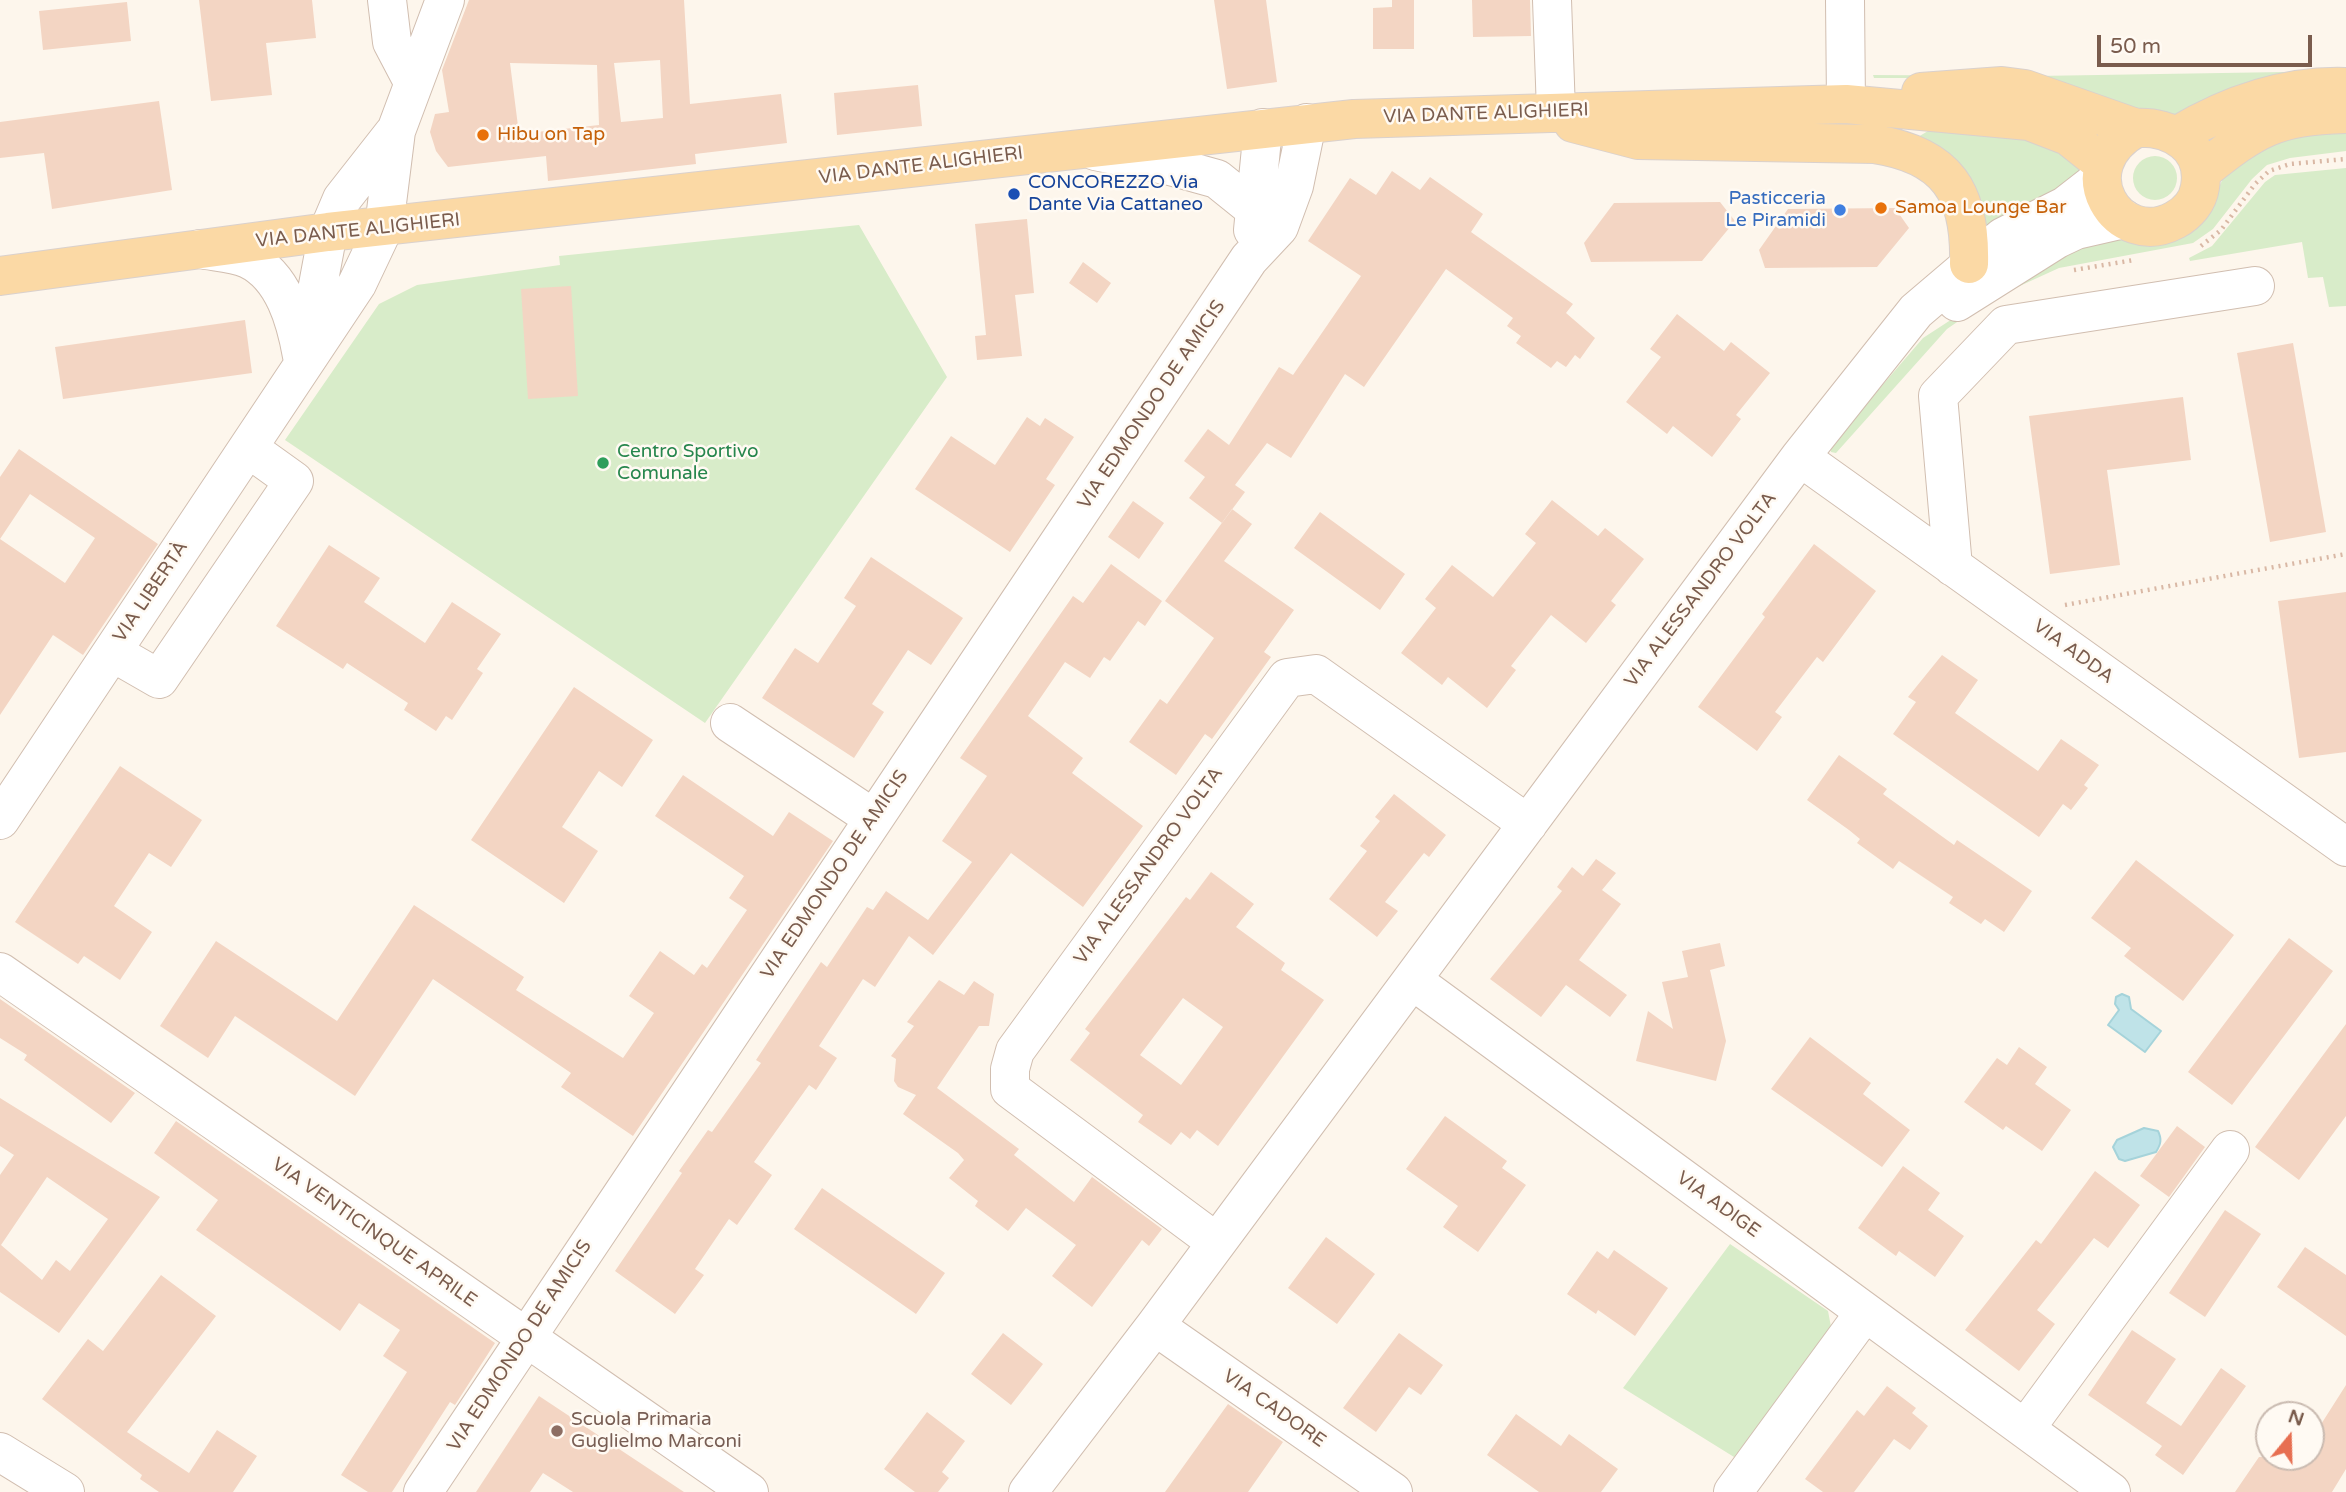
<!DOCTYPE html>
<html>
<head>
<meta charset="utf-8">
<style>
  body { margin:0 }
  #map { position:relative; width:2346px; height:1492px; overflow:hidden; background:#fdf6ec; font-family:"Varela Round",sans-serif }
  canvas { display:block }
  .north { position:absolute; left:2255px; top:1401px; width:70px; height:70px; box-sizing:border-box; background:#fffaf3; border:2px solid #cabbb1; border-radius:50%; rotate:19deg; font-size:19px; font-weight:700; line-height:28px; text-align:center; color:#7a5c4d }
  .north::after { content:''; display:block; margin:auto; width:24px; height:32px; background:#e76f51; clip-path:polygon(50% 0,100% 100%,50% 72%,0 100%) }
  .scale { position:absolute; left:2097px; top:35px; width:215px; height:32px; box-sizing:border-box; border:4px solid #7a5c4d; border-top:0; padding-left:9px; font-size:21px; line-height:24px; white-space:nowrap; color:#7a5c4d; -webkit-text-stroke:5px #fffaf3; paint-order:stroke }
</style>
</head>
<body>
<div id="map">
<canvas width="2346" height="1492"></canvas>
<div class="north">N</div>
<div class="scale">50 m</div>
</div>
<script>
const ctx = document.querySelector('canvas').getContext('2d');
ctx.lineJoin = 'round';
function paint(path, color) { ctx.fillStyle = color; ctx.fill(path, 'evenodd'); }
function strokePath(path, color, width, dash) { ctx.strokeStyle = color; ctx.lineWidth = width; ctx.lineCap = dash ? 'butt' : 'round'; ctx.setLineDash(dash || []); ctx.stroke(path); }
function write(font, color, halo, rows, align = 'center') {
  ctx.font = font + ' "Varela Round",sans-serif'; ctx.lineWidth = 5; ctx.setLineDash([]); ctx.textBaseline = 'middle'; ctx.strokeStyle = halo; ctx.fillStyle = color; for (const [text, x, y, turn = 0] of rows) {
    ctx.save(); ctx.translate(x, y); ctx.rotate((+turn || 0) * Math.PI / 180); ctx.textAlign = isNaN(turn) ? turn : align; if (halo) ctx.strokeText(text, 0, 0); ctx.fillText(text, 0, 0); ctx.restore();
  }
}
paint(new Path2D(`
  M2346 71 2182 116 1948 78H1874L1873 75 2036 76Z
  M2346 125V151L2290 158 2267 165 2252 179 2213 229 2193 243 2059 268 1989 300 1947 329 1836 453 1831 452 1830 446 1923 338 2069 243 2206 216 2224 176 2258 144Z
  M1928 131 2034 134 2086 170 1987 236 1918 137Z
  M2133 178a22 22 0 1 1 44 0a22 22 0 1 1-44 0Z
  M2346 168V306L2329 307 2323 277 2308 278 2302 242 2190 261 2189 258 2212 246 2265 182 2275 175Z
  M859 225 947 377 705 723 285 440 379 304 417 285 560 265 559 256Z
  M1730 1244 1828 1311 1832 1332 1734 1457 1623 1388Z`), '#d8ecc9');
const water = new Path2D(`
  M2122 994 2129 997 2131 1009 2161 1031 2145 1052 2108 1025 2119 1010 2115 1004 2116 997Z
  M2144 1128 2158 1131C2162 1139 2161 1144 2156 1152L2125 1161 2119 1159 2113 1147 2117 1140Z`);
paint(water, '#bfe3e8');
strokePath(water, '#a5d3da', 2);
paint(new Path2D(`
  M199 0H312L316 38 266 43 272 95 211 101Z
  M469 0H684L690 104 781 94 787 143 695 154 696 164 548 181 546 156 448 167 436 151 430 132 435 114 449 112 442 70ZM660 60 663 118 621 122 614 63ZM510 63 597 65 599 125 519 134Z
  M1214 0H1266L1277 82 1227 89Z
  M1392 0H1414V49H1373V8L1392 7Z
  M1472 0H1530L1531 36 1473 37Z
  M127 2 131 41 43 50 39 11Z
  M918 85 922 126 837 135 834 93Z
  M159 101 172 190 52 209 44 153 0 158V122Z
  M1392 171 1420 190 1430 177 1483 214 1471 232 1573 304 1566 313 1595 338 1580 359 1575 355 1566 367 1557 361 1551 368 1516 343 1521 336 1507 326 1513 318 1446 269 1364 387 1345 374 1291 458 1267 443 1235 485 1245 492 1222 523 1189 498 1205 477 1184 461 1208 429 1229 445 1279 367 1293 375 1361 276 1308 241 1350 178 1376 195Z
  M1720 202 1735 221 1702 261 1591 262 1584 243 1614 203Z
  M1895 208 1909 228 1877 267 1765 268 1759 250 1788 209Z
  M1027 219 1034 293 1015 295 1022 356 977 360 975 336 986 335 975 224Z
  M1083 262 1111 283 1097 303 1069 283Z
  M571 286 578 396 528 399 521 289Z
  M1677 314 1724 351 1731 342 1770 373 1736 415 1741 419 1712 457 1673 426 1667 434 1626 402 1661 357 1650 349Z
  M245 320 252 373 63 399 55 347Z
  M2293 343 2326 532 2270 542 2237 353Z
  M2183 397 2191 460 2107 470 2120 565 2050 574 2029 416Z
  M1027 417 1040 426 1045 418 1074 437 1046 479 1055 485 1010 552 915 489 951 436 995 465Z
  M19 449 158 544 83 655 53 635 0 715V477ZM30 494 95 538 65 583 0 539Z
  M1552 500 1598 536 1605 528 1644 559 1611 601 1616 605 1586 643 1551 615 1511 666 1516 670 1487 708 1448 677 1442 685 1401 653 1436 608 1425 599 1452 565 1493 597 1536 543 1525 534Z
  M1133 501 1164 523 1139 559 1108 537Z
  M1232 509 1252 524 1224 561 1294 610 1264 652 1271 657 1212 739 1205 734 1176 775 1129 742 1160 699 1167 704 1214 638 1165 601Z
  M1320 512 1405 574 1380 610 1294 548Z
  M1814 544 1876 591 1823 662 1817 657 1775 712 1782 717 1757 751 1698 707 1765 617 1762 614Z
  M329 545 380 578 364 602 425 643 452 602 501 634 477 669 483 673 452 720 446 716 436 731 404 710 408 703 347 663 343 669 276 626Z
  M871 557 963 618 931 665 908 650 872 704 884 712 854 758 762 698 795 648 818 663 856 606 844 598Z
  M1111 564 1162 601 1145 626 1138 621 1110 661 1104 657 1090 678 1065 662 1028 716 1083 758 1072 773 1143 826 1083 907 1011 853 933 955 909 936 875 987 863 979 819 1046 837 1058 816 1090 809 1085 754 1162 772 1175 737 1225 729 1219 695 1269 704 1275 675 1314 615 1271 682 1173 679 1171 708 1130 712 1132 761 1063 756 1060 821 962 827 967 867 907 873 910 886 891 928 920 972 862 942 841 987 776 960 758 1073 596 1083 603Z
  M2346 592V752L2299 758 2278 601Z
  M1942 655 1978 680 1955 713 2038 771 2061 739 2099 765 2084 785 2088 788 2071 810 2063 804 2039 837 1893 734 1916 702 1908 697Z
  M574 687 653 740 622 787 599 771 562 827 598 851 564 903 471 840Z
  M1839 755 1887 789 1883 794 1954 845 1957 840 2032 891 2004 932 1985 919 1981 924 1949 903 1953 897 1899 861 1893 869 1857 843 1860 839 1849 830 1807 800Z
  M120 766 202 820 171 867 149 853 114 906 152 932 120 980 84 956 78 964 15 922Z
  M683 775 773 836 789 812 833 841 633 1136 561 1087 571 1073 433 979 355 1096 235 1016 208 1058 160 1026 216 941 337 1021 414 905 524 977 516 990 623 1058 654 1013 629 996 660 951 694 975 702 964 707 968 747 910 729 898 744 876 655 816Z
  M1394 794 1446 835 1429 857 1424 853 1385 902 1398 911 1377 937 1329 899 1367 851 1360 846 1380 821 1375 817Z
  M1596 859 1616 873 1602 890 1621 904 1579 960 1627 995 1610 1017 1566 985 1541 1017 1490 979 1562 891 1557 887 1572 867 1583 876Z
  M2136 860 2234 935 2183 1001 2124 956 2131 948 2091 918Z
  M1211 872 1254 904 1236 927 1285 963 1281 970 1324 1000 1218 1146 1197 1130 1190 1139 1181 1132 1171 1145 1138 1122 1143 1115 1070 1060 1090 1033 1085 1029 1186 897 1190 900ZM1183 998 1223 1027 1181 1085 1140 1055Z
  M2289 938 2333 971 2232 1105 2188 1072Z
  M1720 943 1725 966 1710 970 1726 1041 1716 1081 1636 1061 1648 1011 1673 1029 1662 982 1688 977 1682 951Z
  M939 980 964 995 974 981 994 994 989 1026H979L937 1088 1019 1149 1014 1155 1074 1202 1092 1177 1162 1229 1149 1246 1142 1240 1092 1307 1052 1276 1076 1245 1026 1208 1008 1231 975 1206 978 1201 949 1178 964 1160 958 1153 903 1114 916 1095 898 1087 894 1081 896 1059 891 1056 914 1026 907 1022Z
  M0 999 135 1093 111 1123 24 1060 27 1055 0 1038Z
  M2346 1024V1116L2299 1180 2255 1147Z
  M1810 1037 1871 1083 1863 1094 1910 1130 1882 1167 1771 1089Z
  M2019 1047 2047 1067 2035 1084 2071 1110 2042 1151 2006 1126 2003 1130 1964 1102 1997 1058 2007 1065Z
  M0 1098 160 1197 59 1333 0 1292V1175L14 1155 0 1146ZM47 1177 108 1219 70 1271 56 1260 42 1280 1 1245Z
  M1445 1116 1507 1161 1502 1168 1526 1185 1478 1252 1443 1227 1458 1206 1406 1169Z
  M176 1121 495 1343 455 1405 450 1402 392 1492H368L341 1475 407 1372 383 1356 400 1330 359 1303 340 1331 196 1230 218 1200 154 1153Z
  M2177 1126 2205 1147 2169 1197 2140 1176Z
  M1903 1166 1940 1193 1928 1210 1964 1236 1935 1277 1899 1251 1896 1256 1858 1228Z
  M2095 1171 2140 1205 2108 1248 2094 1238 2037 1310 2055 1324 2019 1371 1965 1330 2036 1240 2041 1244Z
  M822 1188 945 1273 916 1314 794 1229Z
  M2225 1210 2261 1234 2205 1317 2169 1293Z
  M1326 1237 1375 1274 1337 1324 1288 1288Z
  M2305 1247 2346 1275V1336L2277 1287Z
  M1614 1250 1668 1288 1635 1336 1598 1310 1596 1314 1567 1294 1597 1251 1608 1259Z
  M161 1275 216 1316 127 1432 189 1473 217 1430 257 1456 233 1492H159L140 1479 142 1475 42 1399 88 1339 103 1351Z
  M2132 1330 2176 1359 2146 1403 2181 1426 2221 1368 2246 1386 2183 1475 2155 1455 2162 1446 2088 1395Z
  M1003 1333 1043 1364 1011 1405 971 1374Z
  M1399 1333 1443 1365 1421 1395 1409 1387 1376 1432 1343 1408Z
  M2346 1385V1469L2332 1492H2235L2259 1457H2311V1440Z
  M1887 1386 1916 1408 1912 1413 1928 1426 1910 1450 1894 1439 1854 1492H1823L1805 1479 1857 1410 1864 1416Z
  M539 1396 684 1492H573L543 1473 530 1492H476Z
  M1228 1404 1283 1442 1248 1492H1165Z
  M927 1412 965 1441 942 1472 949 1478 938 1492H915L884 1469Z
  M1516 1414 1561 1446 1569 1434 1618 1469 1601 1492H1539L1487 1455Z`), '#f3d5c3');
const minor = new Path2D(`
  M387 0 392 42 413 82
  M1552 0 1556 111
  M1845 0 1846 104
  M1095 151 1170 166 1217 179 1253 208
  M1253 230 1263 128
  M200 249C215 252 235 253 248 259 284 276 296 322 302 356
  M1957 302 2057 239 2076 230 2124 219
  M306 349 328 232 342 199 393 134
  M1800 457 2346 847
  M1953 567 1938 396 2006 325 2255 286
  M112 652 159 679 294 481 248 448
  M730 723 873 818
  M0 820 357 284 384 227 396 131 445 0
  M0 972 749 1492
  M1412 980 2111 1492
  M1216 1242 1010 1089V1069L1015 1051 1287 678 1316 674 1528 824
  M1155 1326 1393 1492
  M2025 1429 2230 1150
  M0 1452 65 1492
  M423 1492 1249 259 1279 227 1294 186 1307 123
  M1028 1492 1155 1326 1800 457 1916 311 2003 237 2065 206 2101 178
  M1733 1492 1865 1312`);
const major = new Path2D(`
  M1921 92 2002 86 2025 89 2136 128C2171 126 2207 146 2200 187 2198 201 2188 213 2175 220 2118 251 2065 168 2136 128
  M1573 123 1638 140 1874 144C1947 155 1971 192 1969 264
  M2178 135C2230 104 2285 85 2346 87
  M2201 172C2256 128 2274 116 2346 114
  M0 276 328 232 1354 119 1846 104 2029 121 2068 136 2103 164`);
strokePath(minor, '#d1beb0', 40);
strokePath(major, '#dad1cd', 40);
strokePath(new Path2D(`
  M2201 246 2221 230 2255 184 2269 171 2290 164 2346 159
  M2074 270 2134 260
  M2065 605 2346 554`), '#d9b8a5', 4.5, [2, 5]);
strokePath(minor, '#fff', 38);
strokePath(major, '#fbd9a5', 38);
for (const [x, y, r, color] of [
  [483,135,7,"#e8710a"],
  [1014,194,7,"#1a4fb4"],
  [1881,208,7,"#e8710a"],
  [1840,210,7,"#3f7fe0"],
  [603,463,7,"#2e9e5b"],
  [557,1431,7,"#8d6e63"]
]) { const dot = new Path2D(); dot.arc(x, y, r, 0, 2 * Math.PI); ctx.fillStyle = color; ctx.fill(dot); strokePath(dot, '#fffaf3', 2.5); }
write('19px', '#7a5c4d', '#fffaf3', [
  ["VIA DANTE ALIGHIERI",1486,114,-2],
  ["VIA DANTE ALIGHIERI",921,166,-7],
  ["VIA DANTE ALIGHIERI",358,231,-6],
  ["VIA EDMONDO DE AMICIS",1152,405,-56],
  ["VIA ALESSANDRO VOLTA",1701,590,-53],
  ["VIA LIBERTÀ",151,592,-56],
  ["VIA ADDA",2073,652,36],
  ["VIA ALESSANDRO VOLTA",1149,866,-54],
  ["VIA EDMONDO DE AMICIS",835,875,-56],
  ["VIA ADIGE",1718,1205,36],
  ["VIA VENTICINQUE APRILE",374,1233,35],
  ["VIA EDMONDO DE AMICIS",520,1346,-57],
  ["VIA CADORE",1274,1409,35]
]);
write('19px', '#c56008', '#fffaf3', [
  ["Hibu on Tap",497,135],
  ["Samoa Lounge Bar",1895,208]
], 'left');
write('19px', '#164399', '#fffaf3', [
  ["CONCOREZZO Via",1028,183],
  ["Dante Via Cattaneo",1028,205]
], 'left');
write('19px', '#366cbe', '#fffaf3', [
  ["Pasticceria",1826,199],
  ["Le Piramidi",1826,221]
], 'right');
write('19px', '#27864d', '#fffaf3', [
  ["Centro Sportivo",617,452],
  ["Comunale",617,474]
], 'left');
write('19px', '#785e54', '#fffaf3', [
  ["Scuola Primaria",571,1420],
  ["Guglielmo Marconi",571,1442]
], 'left');
</script>
</body>
</html>
